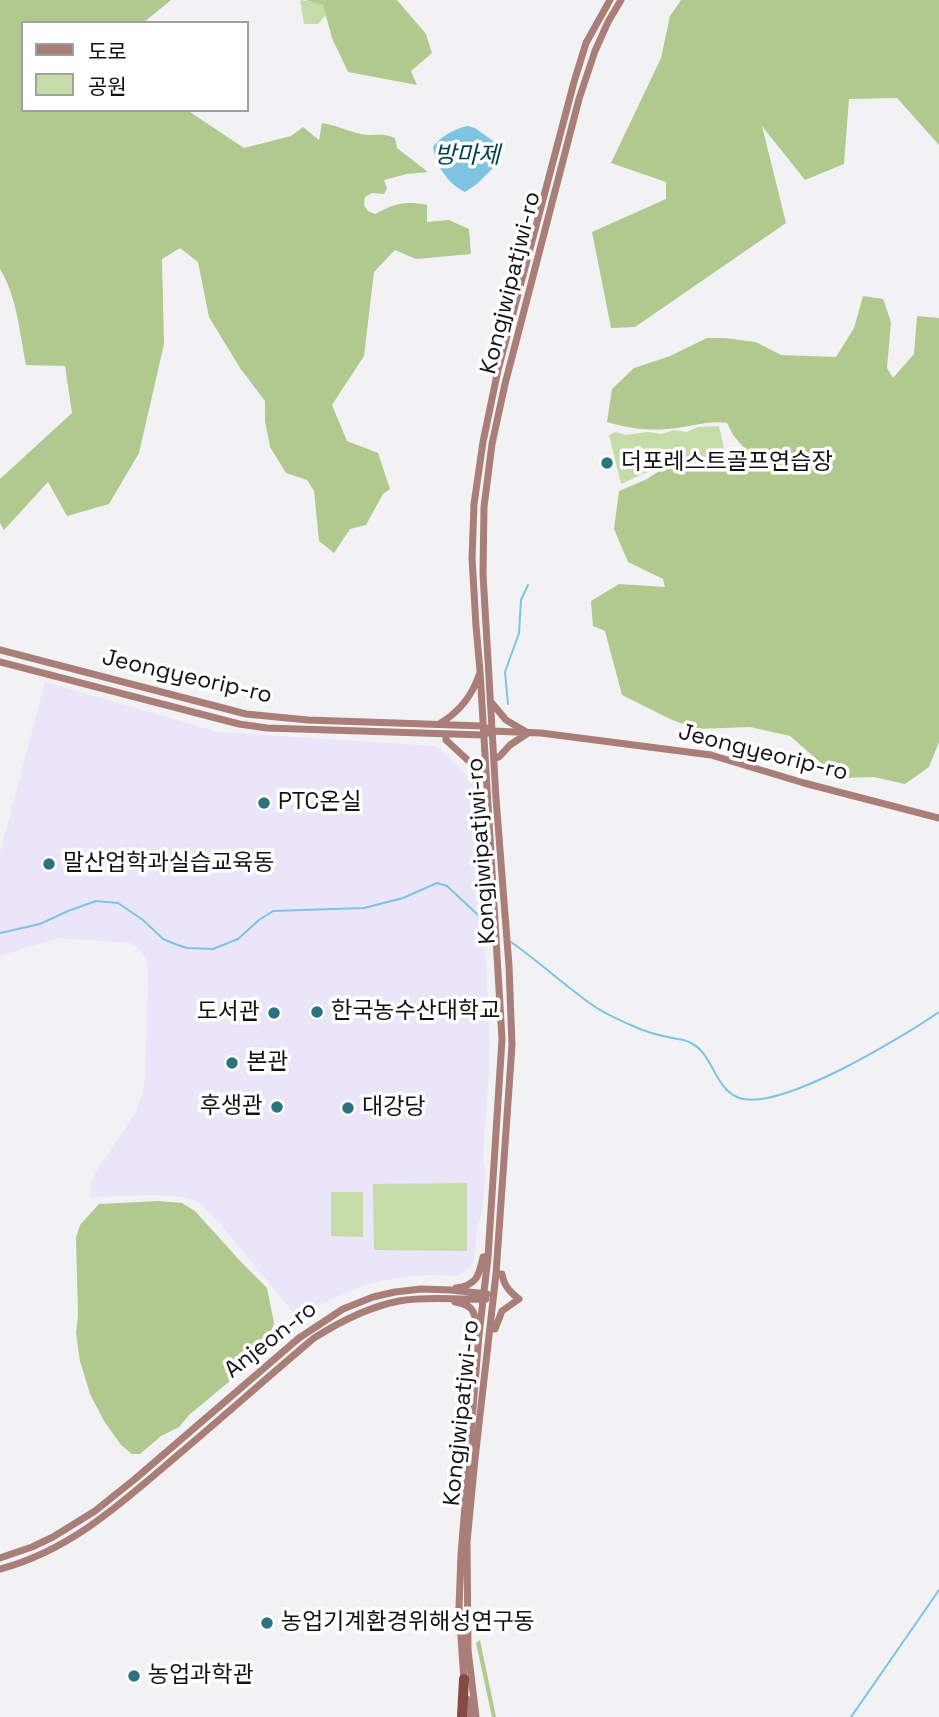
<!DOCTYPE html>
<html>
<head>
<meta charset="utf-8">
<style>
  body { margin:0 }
  #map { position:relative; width:939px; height:1717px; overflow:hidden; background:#f2f2f5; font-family:"Space Grotesk","Noto Sans KR",sans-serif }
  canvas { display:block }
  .legend { position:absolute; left:21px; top:21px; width:228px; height:91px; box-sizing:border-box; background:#fff; border:2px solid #a0a0a1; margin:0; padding:9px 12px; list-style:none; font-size:21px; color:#121213 }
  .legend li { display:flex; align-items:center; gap:14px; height:35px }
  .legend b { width:35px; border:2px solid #a0a0a1 }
</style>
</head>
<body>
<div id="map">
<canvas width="939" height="1717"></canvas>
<ul class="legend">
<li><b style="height:9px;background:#aa7e78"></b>도로</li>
<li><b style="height:19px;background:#c5dba8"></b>공원</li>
</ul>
</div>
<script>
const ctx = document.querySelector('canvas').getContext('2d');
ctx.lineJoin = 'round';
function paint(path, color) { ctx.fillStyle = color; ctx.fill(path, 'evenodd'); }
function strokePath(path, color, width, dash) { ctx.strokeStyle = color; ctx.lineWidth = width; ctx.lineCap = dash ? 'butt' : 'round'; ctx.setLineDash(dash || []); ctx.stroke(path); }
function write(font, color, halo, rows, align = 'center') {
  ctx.font = font + ' "Space Grotesk","Noto Sans KR",sans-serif'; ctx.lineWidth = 7; ctx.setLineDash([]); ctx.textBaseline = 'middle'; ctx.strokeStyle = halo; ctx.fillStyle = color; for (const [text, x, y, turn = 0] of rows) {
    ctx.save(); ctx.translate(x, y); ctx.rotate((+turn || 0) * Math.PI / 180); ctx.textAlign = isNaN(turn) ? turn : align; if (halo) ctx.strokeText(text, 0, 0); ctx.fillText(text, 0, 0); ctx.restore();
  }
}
paint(new Path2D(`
  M45 682 218 732 437 746 474 783 476 848 482 882 490 1044 489 1072 483 1156 486 1171 482 1214 478 1225 473 1264 458 1276 435 1275 411 1276 382 1281 361 1286 312 1308 297 1317 221 1225 198 1201 184 1197 154 1195 91 1197V1187L95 1173 136 1112 142 1095 145 1079 148 969 147 962 143 954 136 946 130 943 57 938 0 956V853Z`), '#ebe5fa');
paint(new Path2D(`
  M300 0 323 4 326 15 318 24H304Z
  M719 426 724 449 704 458 669 462 621 484 609 435 616 432 626 435 648 432 662 434 674 430 687 432 698 427Z
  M467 1183V1251L374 1250 373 1184Z
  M331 1192H363V1237L331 1236Z`), '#c5dba8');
paint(new Path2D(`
  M0 0H171L143 23H23V110H187L244 148 291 136 303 127 319 140 322 123C336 125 347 131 361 134 373 137 380 132 395 138L397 148 428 172 407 174 384 180 387 188 384 194 372 193 365 197 364 205 368 211 375 214C397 203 403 201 427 205V222L449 220 469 229 471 254 416 259 395 250 374 272 364 356 332 405 347 441 378 453 390 489 383 494 366 525 350 529 334 553 319 541 314 491 307 480 286 473 270 447 265 421V401L240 368 209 317 198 262 180 248 162 259 164 344 139 453 109 504 67 516 48 482 4 530 0 523V479L72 413 65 366 26 365C20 335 17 296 0 269Z
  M305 0H397L426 34 432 53 411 71 417 85 348 72 332 38 323 5Z
  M681 0H939V145L897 98 849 99 844 164 805 180 762 126 786 223 635 327 611 328 592 232 666 199V182L611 163 661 58 670 16Z
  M863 296 883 299 891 322 887 368 893 378 914 354 917 316 939 318V742L929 767 905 784 874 777 842 778 821 763 790 736 750 727 696 729 670 719 622 695 605 631 593 626 591 601 619 584 665 587 663 579 628 562 614 529 619 491 647 479 669 465 721 456 734 459 737 452 745 449 733 435 727 423C706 420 688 428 667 429 645 431 628 428 607 422L612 389 634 368 670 356 707 338H724L756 342 781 355 836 357 854 328Z
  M158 1201 182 1203 195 1211 242 1263 267 1288 274 1323 269 1341 260 1356 189 1415 179 1427 161 1436 140 1454H132L121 1445 104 1421 90 1394 80 1361 76 1333 78 1315 76 1238 80 1225 99 1204Z
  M480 1640 496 1717H492L476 1643Z`), '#b1c98f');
paint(new Path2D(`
  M468 126 475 128 503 148 501 160 477 184 465 192C449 185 435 165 433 147 440 137 455 128 468 126Z`), '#7ec4e2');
strokePath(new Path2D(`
  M508 704 505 672 519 633 521 600 528 585
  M0 933 40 924 68 911 96 901 118 903 143 920 163 939 175 944 187 948 213 949 238 939 259 920 273 911 364 908 403 898 437 883 447 886 492 928
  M511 942C538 961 563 984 591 1004 603 1013 619 1020 633 1026 644 1031 657 1035 668 1037 675 1039 683 1039 689 1042 713 1052 713 1086 737 1097 776 1115 904 1036 939 1012
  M851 1717 939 1590`), '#7ec4e2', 2);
strokePath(new Path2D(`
  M0 650 246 714 308 720 483 726 492 731 541 733 711 755 804 783 939 818
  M0 662 239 724 267 728 483 735 488 733
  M491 702 506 720 528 733 510 745 499 757 494 758
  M439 724C458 713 472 696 479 675
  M446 734V740L486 777
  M456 1288C477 1285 479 1276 483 1257H488
  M455 1302C476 1305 476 1315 475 1333
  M490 1328 495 1329 502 1311 519 1299C510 1292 504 1286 502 1274H496
  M0 1558 32 1547 53 1537 95 1511 135 1479 299 1338 343 1309 373 1297 395 1292 421 1289 451 1290 487 1294
  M0 1569C72 1550 125 1500 179 1454 225 1415 269 1376 314 1338 341 1321 368 1307 399 1301 428 1296 457 1300 486 1299
  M464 1681 459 1608 461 1554 479 1335 488 1257 502 1039 480 671 476 626 472 558 474 504 483 442 498 370 574 82 586 43 610 0
  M467 1699 469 1717
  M476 1717 468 1650 467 1542 475 1459 496 1274 512 1045 509 966 496 798 483 574 484 507 492 444 505 384 579 99 595 51 608 22 621 0`), '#aa7e78', 7);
strokePath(new Path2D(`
  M462 1717 464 1679`), '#864a44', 10);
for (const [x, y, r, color] of [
  [607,463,7,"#2c747d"],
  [264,803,7,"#2c747d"],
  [49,864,7,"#2c747d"],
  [317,1012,7,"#2c747d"],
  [274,1013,7,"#2c747d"],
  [232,1063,7,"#2c747d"],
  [277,1107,7,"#2c747d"],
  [348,1108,7,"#2c747d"],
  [267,1623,7,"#2c747d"],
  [134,1676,7,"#2c747d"]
]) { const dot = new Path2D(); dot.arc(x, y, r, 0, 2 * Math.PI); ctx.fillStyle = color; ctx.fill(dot); strokePath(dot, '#fff', 2.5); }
write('23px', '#121213', '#fff', [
  ["Kongjwipatjwi-ro",511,283,-76],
  ["Jeongyeorip-ro",187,677,13],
  ["Jeongyeorip-ro",763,753,14],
  ["Kongjwipatjwi-ro",482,851,-94],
  ["Anjeon-ro",271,1340,-38],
  ["Kongjwipatjwi-ro",462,1413,-84]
]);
write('23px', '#121213', '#fff', [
  ["더포레스트골프연습장",621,463],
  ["PTC온실",278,803],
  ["말산업학과실습교육동",63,864],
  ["한국농수산대학교",331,1012],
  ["도서관",260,1013,"right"],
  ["본관",246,1063],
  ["후생관",263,1107,"right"],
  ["대강당",362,1108],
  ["농업기계환경위해성연구동",281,1623],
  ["농업과학관",148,1676]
], 'left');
write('italic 24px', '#024156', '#fff', [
  ["방마제",467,156]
]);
</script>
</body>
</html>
